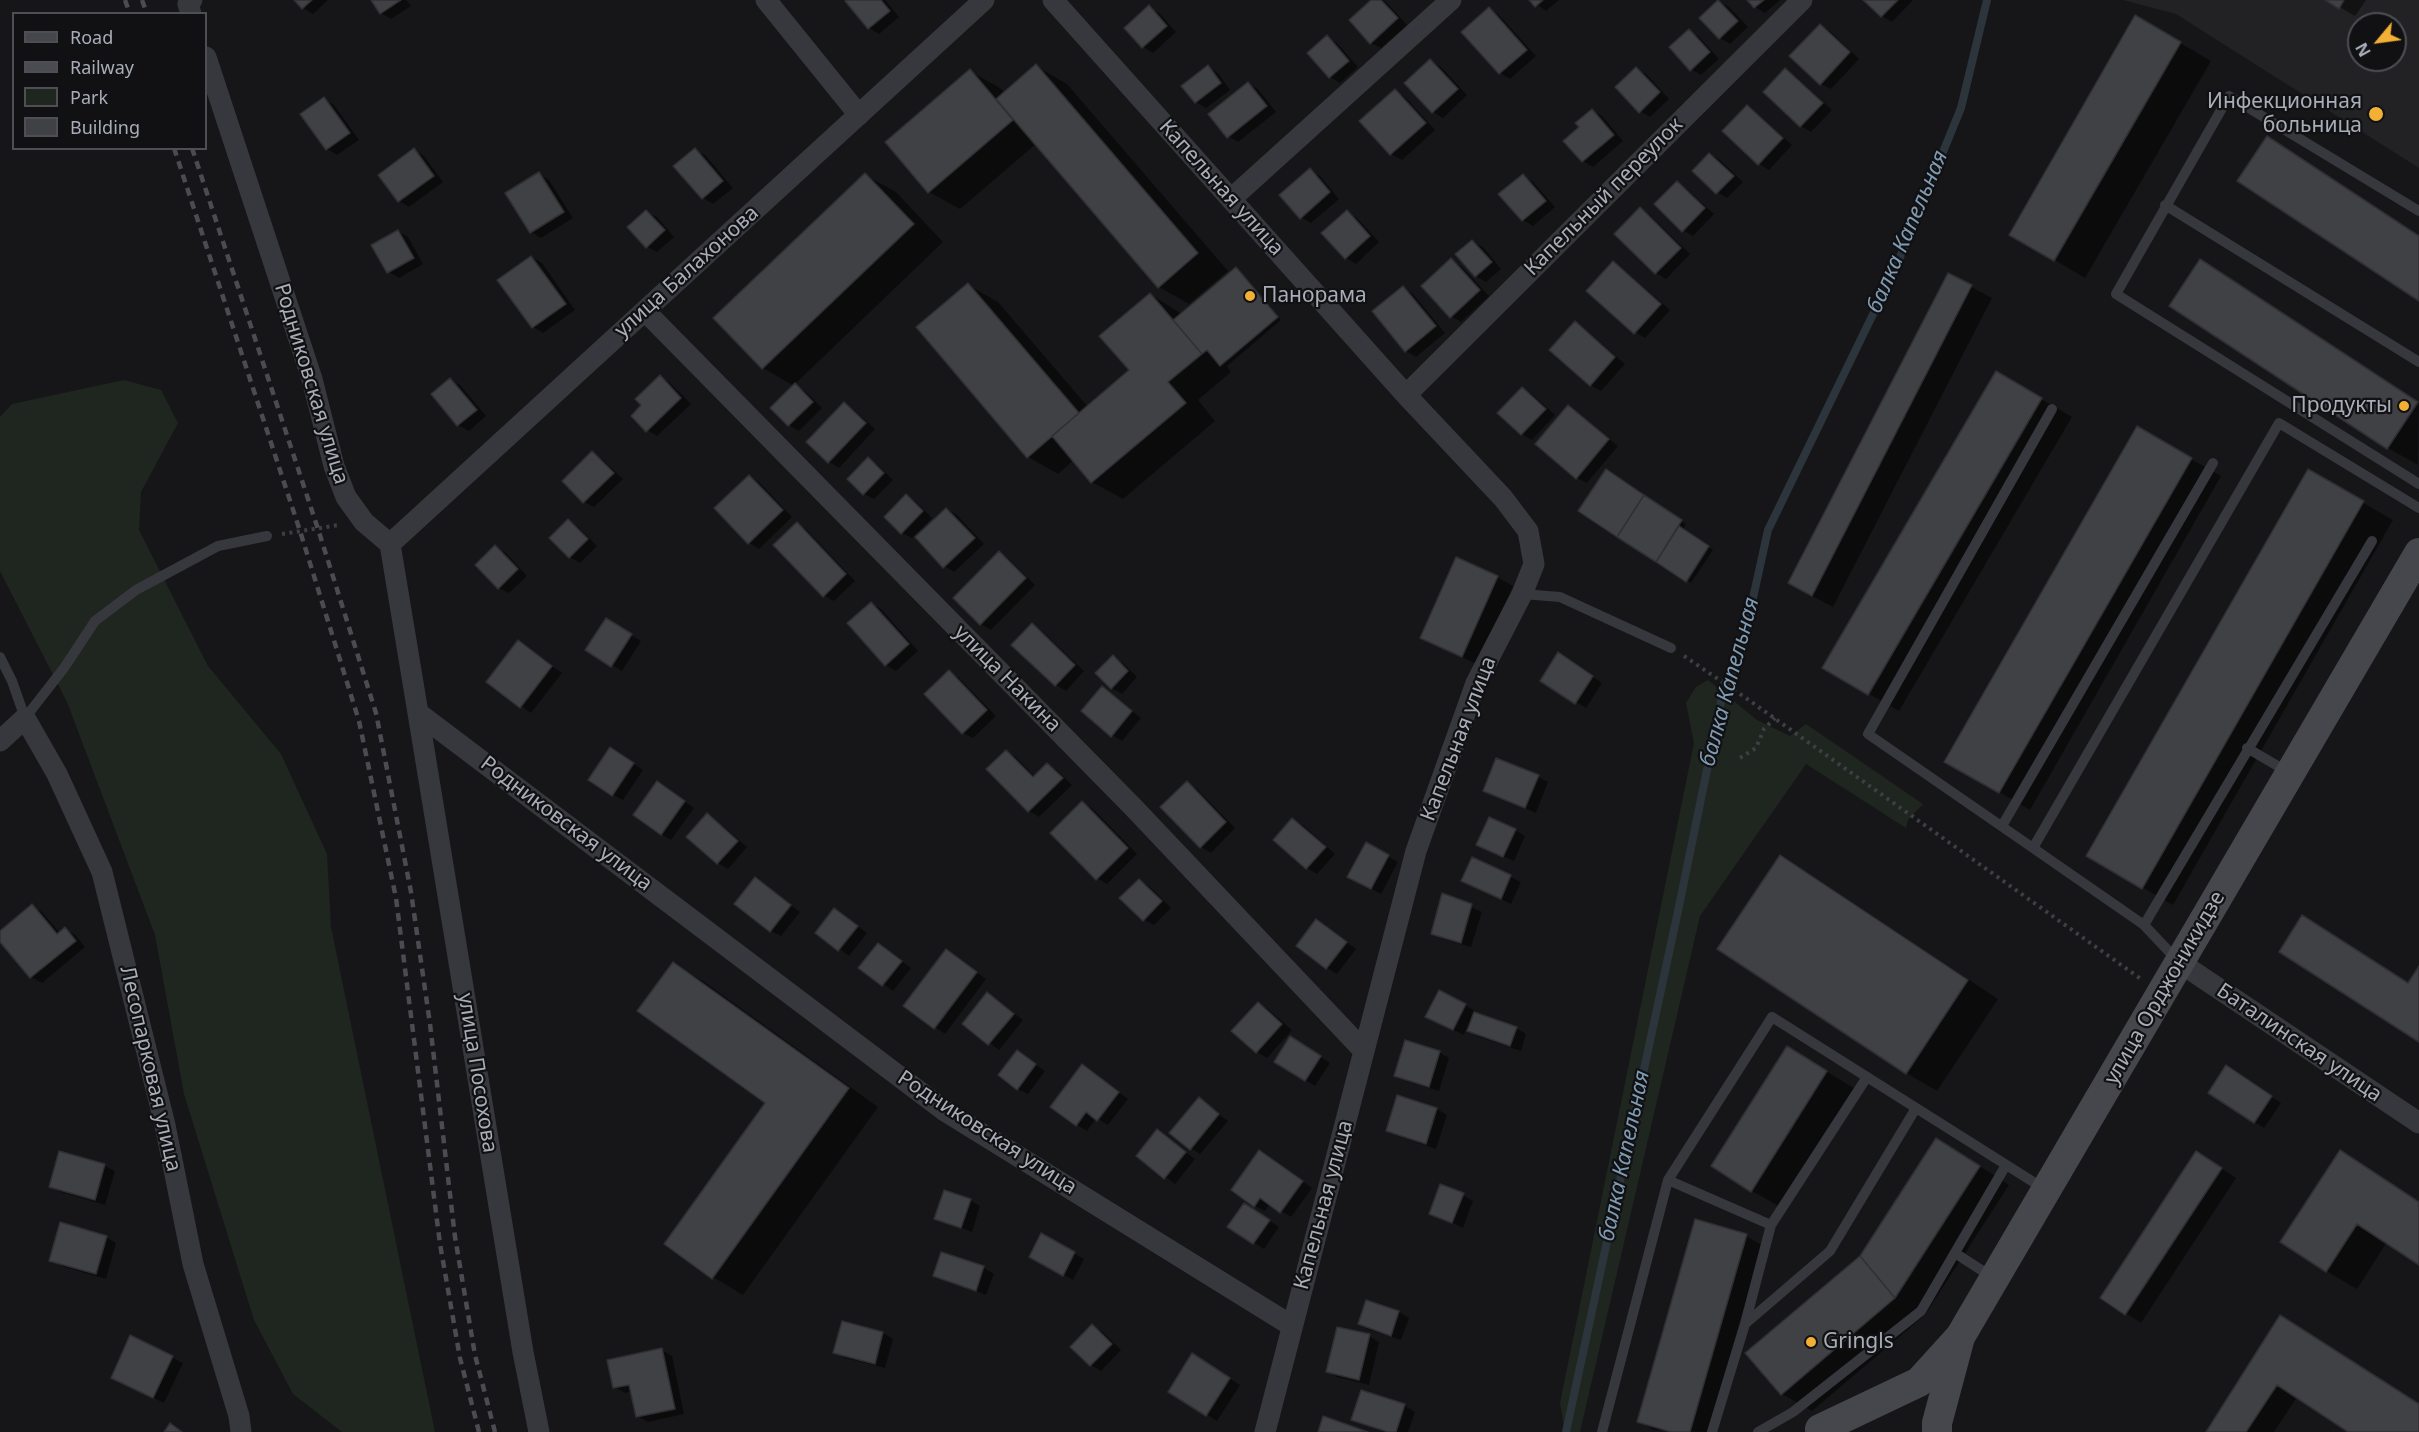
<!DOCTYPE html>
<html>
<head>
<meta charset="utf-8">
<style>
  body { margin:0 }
  #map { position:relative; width:2419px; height:1432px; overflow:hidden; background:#161618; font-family:"Noto Sans",sans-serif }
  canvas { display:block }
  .legend { position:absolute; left:12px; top:12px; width:195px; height:138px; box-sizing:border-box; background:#111113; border:2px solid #4d4f55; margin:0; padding:8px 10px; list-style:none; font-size:18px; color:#a8adb8 }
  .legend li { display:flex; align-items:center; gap:12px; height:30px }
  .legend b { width:30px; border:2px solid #4d4f55 }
  .north { position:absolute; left:2347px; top:12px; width:60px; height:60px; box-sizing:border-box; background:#111113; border:2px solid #4d4f55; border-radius:50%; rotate:241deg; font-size:16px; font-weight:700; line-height:24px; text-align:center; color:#a8adb8 }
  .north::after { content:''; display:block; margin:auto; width:21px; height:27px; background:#f2b134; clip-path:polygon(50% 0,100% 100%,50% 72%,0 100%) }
</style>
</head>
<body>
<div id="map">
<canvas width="2419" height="1432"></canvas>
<ul class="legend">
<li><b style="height:8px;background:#45474d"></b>Road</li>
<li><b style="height:8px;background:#4a4c52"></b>Railway</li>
<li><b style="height:16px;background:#1e261f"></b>Park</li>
<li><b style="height:16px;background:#404145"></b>Building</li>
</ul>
<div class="north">N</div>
</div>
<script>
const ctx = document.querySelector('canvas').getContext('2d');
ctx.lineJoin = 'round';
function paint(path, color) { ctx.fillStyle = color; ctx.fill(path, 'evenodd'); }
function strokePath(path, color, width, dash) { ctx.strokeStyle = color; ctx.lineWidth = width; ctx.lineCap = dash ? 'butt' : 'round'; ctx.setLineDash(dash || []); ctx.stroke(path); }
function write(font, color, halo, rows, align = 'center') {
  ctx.font = font + ' "Noto Sans",sans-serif'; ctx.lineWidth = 4.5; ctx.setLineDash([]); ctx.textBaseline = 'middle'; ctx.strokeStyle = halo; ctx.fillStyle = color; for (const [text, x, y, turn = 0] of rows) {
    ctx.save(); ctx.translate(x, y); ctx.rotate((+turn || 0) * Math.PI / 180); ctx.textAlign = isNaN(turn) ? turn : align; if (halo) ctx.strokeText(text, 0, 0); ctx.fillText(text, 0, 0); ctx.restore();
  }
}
paint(new Path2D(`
  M2123 0H2419V168L2176 14ZM2359 24H2395V60H2359Z`), '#222225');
paint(new Path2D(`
  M124 380 161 390 178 423 141 492 139 530 208 666 281 754 327 854 331 927 435 1432H342L293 1394 254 1320 184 1094 155 935 67 702 0 571V417L12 404Z
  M1708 680 1757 720 1790 736 1806 724 1923 804 1908 820 1906 828 1806 764 1700 916 1580 1432H1565L1560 1403 1694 743 1686 703 1696 687Z`), '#1e261f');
paint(new Path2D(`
  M296 0H328L313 14 303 8Z
  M372 0H406L411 6 391 19 381 13Z
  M849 0H885L899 17 879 34 869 28Z
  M1374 0H1383L1387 3 1407 25 1381 48 1371 43Z
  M1531 0H1559L1546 11Z
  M1749 0H1780L1765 13 1755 7Z
  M1865 0H1913L1892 22 1882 16Z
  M2328 0H2366L2355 16Z
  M1719 1 1729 7 1748 27 1730 44 1720 38Z
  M1149 7 1159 13 1176 32 1153 53 1143 47Z
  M1489 9 1499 15 1536 56 1510 79 1500 73 1464 32Z
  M2136 17 2211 61 2085 278 2011 234Z
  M1820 26 1830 31 1859 59 1831 89 1821 84Z
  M1689 31 1699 37 1719 59 1701 75 1691 69Z
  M1327 37 1337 43 1358 67 1340 83 1330 77 1309 53Z
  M1431 61 1441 67 1467 95 1443 118 1433 112Z
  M1036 66 1067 84 1228 271 1189 304 1159 287 1036 144 960 209 929 192 970 71 1000 88 1005 93Z
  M1208 67 1218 73 1230 90 1206 108 1196 102Z
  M1636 69 1646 74 1669 99 1650 117 1640 111Z
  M1785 70 1795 76 1832 110 1811 132 1801 126 1765 92Z
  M1248 84 1258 89 1276 112 1238 142 1228 136Z
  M1395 91 1405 97 1435 130 1402 160 1391 154 1362 121Z
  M324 99 334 105 359 140 337 155 327 149Z
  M1747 107 1757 113 1792 145 1769 170 1759 164 1724 131Z
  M1592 110 1602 116 1623 141 1593 167 1583 161 1581 128Z
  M2267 138 2419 235V299Z
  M414 150 424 156 443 182 409 207 399 201Z
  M695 150 705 155 733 188 713 204 703 198 676 166Z
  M1710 154 1720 160 1743 182 1727 198 1717 192Z
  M1310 170 1320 176 1339 199 1311 223 1301 217Z
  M539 174 549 180 573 218 541 238 531 232Z
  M865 175 896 192 943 242 794 385 805 391 822 408 799 431 789 425 772 408 794 386 763 368Z
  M1523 176 1533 182 1555 207 1533 226 1523 220Z
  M1677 183 1687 189 1714 214 1693 236 1683 230Z
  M1640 209 1650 215 1690 254 1666 279 1656 273 1616 234Z
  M647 212 657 217 674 237 657 252 647 247Z
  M1347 212 1357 218 1379 242 1356 264 1346 258Z
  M398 231 408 237 423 264 399 278 389 272Z
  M1473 242 1483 247 1501 269 1486 282 1476 276Z
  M532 257 542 263 575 310 543 333 533 327Z
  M1451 260 1461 266 1489 296 1461 322 1451 316Z
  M2200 261 2231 279 2419 402 2418 465 2388 448 2171 306Z
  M1613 263 1623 269 1670 310 1645 338 1635 332Z
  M1236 269 1281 320 1227 366 1231 372 1198 400 1215 421 1123 499 1092 482 1074 460 1058 474 1028 457 968 285 998 302 1088 407 1131 371 1150 294 1182 314Z
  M1949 275 1992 298 1833 607 1810 595Z
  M1403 288 1413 294 1445 333 1416 357 1406 351Z
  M1575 323 1585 329 1625 364 1601 391 1590 385Z
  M1997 373 2072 417 1899 711 1824 668Z
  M660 377 670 383 691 404 657 436 647 430 643 405Z
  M450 380 460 385 486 416 469 431 458 425 433 394Z
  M1522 388 1532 394 1555 415 1532 440 1522 434 1499 413Z
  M844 404 854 410 875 429 839 468 829 462 808 442Z
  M1568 407 1618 446 1587 483 1577 478Z
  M2138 429 2221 476 2030 810 1946 761Z
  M592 453 602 459 623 479 594 507 584 502Z
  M868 459 878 465 893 480 874 499 864 494Z
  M1606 471 1686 524 1683 530 1713 550 1691 583 1580 510Z
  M2308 471 2393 520 2173 905 2088 856Z
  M749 476 759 482 792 517 759 549 749 543Z
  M906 496 916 502 932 518 912 538 902 533Z
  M947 509 957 515 984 544 954 572 944 566Z
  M568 521 578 527 597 546 580 563 570 557 551 538Z
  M797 524 807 530 855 581 834 601 823 595Z
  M496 547 506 553 527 576 509 593 499 588Z
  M999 553 1009 559 1035 585 991 630 981 624Z
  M1497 577 1513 586 1478 665 1422 638Z
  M871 603 881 609 918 651 896 671 886 665Z
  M606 620 641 641 622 671 588 650Z
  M1032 625 1042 631 1084 671 1066 691 1056 685Z
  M518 642 562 673 531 713 488 681Z
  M1113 657 1123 663 1137 677 1122 694 1112 688Z
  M1568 660 1602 683 1586 708 1576 702Z
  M949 672 959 678 996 716 973 738 963 733Z
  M1102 688 1141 718 1122 741 1112 735Z
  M1006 752 1016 757 1035 777 1047 765 1057 770 1072 785 1039 817 1029 811Z
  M621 755 643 770 623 800 613 795Z
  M1538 777 1548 782 1536 813 1485 790Z
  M1187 783 1197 789 1235 828 1211 853 1201 847Z
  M667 789 694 808 671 840 661 834Z
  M1083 803 1093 809 1137 854 1107 884 1097 878Z
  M707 815 717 821 747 847 728 869 718 863 688 837Z
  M1293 820 1303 825 1335 854 1317 874 1307 868 1275 840Z
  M1515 830 1525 836 1514 861 1488 850Z
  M1366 844 1398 862 1381 894 1359 882Z
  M1780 857 1810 874 1998 999 1937 1091 1906 1073Z
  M1473 859 1521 882 1511 904 1463 881Z
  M756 879 800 912 781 936 771 931Z
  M1139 880 1149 886 1171 908 1154 925 1143 919Z
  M1443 895 1482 912 1471 947 1443 939 1433 933Z
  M32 906 42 912 60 933 65 929 75 935 85 947 42 983 31 977 0 939V932Z
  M844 916 867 933 849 956 817 932Z
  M1317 920 1356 949 1337 974 1327 968Z
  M879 945 911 968 893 991 861 968Z
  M947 951 986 979 945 1034 906 1006Z
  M673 964 703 981 878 1107 743 1295 713 1277 767 1103Z
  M988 994 1023 1020 999 1050 964 1024Z
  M1258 1004 1268 1009 1292 1030 1267 1058 1257 1052Z
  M1465 1005 1475 1011 1474 1014 1516 1028 1526 1034 1521 1051 1479 1037 1466 1029 1464 1035 1437 1022Z
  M1290 1038 1330 1063 1315 1086 1305 1080Z
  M1788 1048 1857 1090 1782 1208 1752 1191Z
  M1018 1052 1045 1071 1028 1094 1018 1089Z
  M1439 1052 1449 1058 1439 1091 1406 1081 1396 1076Z
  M1092 1072 1128 1099 1108 1125 1096 1118 1087 1131 1077 1125Z
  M2236 1073 2281 1103 2264 1128 2254 1122Z
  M1199 1099 1228 1121 1200 1154 1190 1148Z
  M1437 1109 1447 1115 1436 1149 1398 1136 1388 1131Z
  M1157 1131 1195 1159 1175 1184 1138 1156Z
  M1260 1152 1312 1188 1291 1217 1270 1204 1265 1211 1255 1206Z
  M2341 1152 2419 1201V1263L2387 1242 2357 1289 2326 1271Z
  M60 1153 105 1166 115 1171 105 1205 61 1192 51 1186Z
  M1966 1157 2009 1185 1925 1315 1812 1411 1782 1394 1861 1257Z
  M2212 1162 2236 1178 2141 1323 2102 1298Z
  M1463 1195 1473 1201 1463 1228 1431 1213Z
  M970 1200 980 1206 972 1232 936 1218Z
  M1254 1210 1279 1227 1264 1249 1230 1227Z
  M1042 1236 1084 1259 1073 1280 1031 1257Z
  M1746 1236 1762 1245 1708 1432 1654 1430 1639 1421Z
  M106 1237 116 1243 106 1279 61 1266 51 1260Z
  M942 1253 984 1268 994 1274 986 1295 935 1275Z
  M1399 1312 1409 1318 1401 1340 1369 1330 1359 1324Z
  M2281 1317 2419 1404V1432H2350L2297 1397 2274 1432H2207Z
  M1093 1326 1103 1332 1121 1350 1101 1371 1091 1365Z
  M883 1333 893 1339 885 1368 845 1358 835 1352Z
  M1369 1336 1379 1342 1369 1385 1337 1377 1327 1371Z
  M131 1337 183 1363 164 1403 122 1383Z
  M662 1350 672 1356 684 1414 648 1422 637 1416 632 1391 625 1393 615 1387Z
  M1202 1361 1240 1385 1217 1421 1170 1391Z
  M1362 1392 1405 1406 1415 1412 1408 1432H1384L1353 1419Z`), '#0007');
strokePath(new Path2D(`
  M1566 1432 1678 911 1723 692 1740 657 1768 530 1896 267 1961 108 1987 0`), '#2c353c', 8);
const building = new Path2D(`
  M294 0H312L302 9Z
  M371 0H401L380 14Z
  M847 0H881L890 11 868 29 845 1Z
  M1371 0H1381L1398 18 1370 44 1349 20Z
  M1529 0H1543L1535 7Z
  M1718 0 1738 21 1719 39 1699 18Z
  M1747 0H1764L1754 8Z
  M1863 0H1898L1881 17Z
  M2325 0H2344L2339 9Z
  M1149 5 1167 26 1142 48 1124 28Z
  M1489 7 1527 50 1499 74 1461 32Z
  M2135 15 2181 42 2054 261 2009 235Z
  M1820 24 1850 52 1820 85 1789 56Z
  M1689 29 1710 52 1690 71 1669 47Z
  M1327 35 1349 61 1329 78 1307 53Z
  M1430 59 1458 89 1432 113 1404 83Z
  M1036 64 1198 253 1158 288 996 99Z
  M1208 65 1221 83 1195 103 1181 86Z
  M1636 67 1660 92 1639 113 1615 87Z
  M1785 68 1823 103 1800 127 1763 92Z
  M970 69 1013 120 928 193 885 142Z
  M1248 82 1267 106 1227 138 1208 114Z
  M1395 89 1426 123 1390 155 1359 121Z
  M324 97 350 133 326 150 300 114Z
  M1747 105 1783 138 1758 165 1722 131Z
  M1592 109 1614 135 1582 162 1563 141 1579 127 1575 123Z
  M2267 136 2419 236V301L2237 181Z
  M414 148 434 176 398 202 378 175Z
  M695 148 723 181 702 199 673 166Z
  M1709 153 1734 176 1716 194 1692 171Z
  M1310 168 1330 192 1300 219 1279 195Z
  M539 172 564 212 530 233 505 193Z
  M865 173 914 224 762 369 713 318Z
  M1523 174 1546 201 1522 221 1498 194Z
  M1677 181 1705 208 1682 232 1654 204Z
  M1640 207 1681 248 1655 274 1614 234Z
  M646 210 665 230 646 248 627 227Z
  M1347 210 1370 236 1345 259 1321 233Z
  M398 230 414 258 387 273 371 245Z
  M1472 240 1492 262 1475 277 1455 254Z
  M531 256 566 304 532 328 497 280Z
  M1451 258 1480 290 1450 318 1421 286Z
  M2200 259 2418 402 2387 449 2169 306Z
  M1613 261 1661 304 1634 334 1586 291Z
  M1236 267 1278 317 1220 366 1207 350 1202 354 1173 320Z
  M1948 273 1972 285 1812 596 1788 583Z
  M968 283 1079 413 1027 458 916 327Z
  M1403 286 1436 326 1405 352 1372 311Z
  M1150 293 1202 354 1168 382 1186 403 1091 483 1052 436 1129 370 1099 336Z
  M1575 321 1615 357 1590 386 1549 350Z
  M1996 371 2042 398 1868 695 1822 668Z
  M660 375 681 398 646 432 631 416 641 405 635 399Z
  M450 378 477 410 457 426 431 394Z
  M795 383 813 402 788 426 770 408Z
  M1522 387 1546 409 1521 435 1497 413Z
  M844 402 866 423 828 463 806 442Z
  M1568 405 1609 439 1576 479 1535 444Z
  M2137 426 2192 458 1999 793 1944 762Z
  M592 451 614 473 583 503 562 481Z
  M868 457 884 473 863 495 847 479Z
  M1606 469 1644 495 1617 537 1578 511Z
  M2308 469 2364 501 2142 889 2086 856Z
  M749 475 783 510 748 544 714 508Z
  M906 494 923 511 901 534 884 517Z
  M1644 495 1682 520 1656 562 1617 537Z
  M946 508 975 538 943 568 915 537Z
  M568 519 588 539 569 558 549 538Z
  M797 522 846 574 823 597 773 545Z
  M1679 526 1709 546 1686 582 1656 562Z
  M495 545 518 569 498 589 475 565Z
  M999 551 1026 578 980 625 953 598Z
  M1456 557 1498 576 1462 657 1420 638Z
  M871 602 909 644 885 666 847 623Z
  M606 618 632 634 611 667 585 650Z
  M1032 623 1075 665 1055 686 1011 645Z
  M518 640 552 666 520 708 486 682Z
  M1558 652 1593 676 1575 704 1540 681Z
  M1113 655 1128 671 1111 689 1095 673Z
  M949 670 987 710 962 734 924 694Z
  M1102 686 1132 711 1111 737 1081 711Z
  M610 747 634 763 612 796 588 780Z
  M1006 750 1033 777 1047 763 1063 778 1028 812 986 769Z
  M1496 758 1539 775 1525 808 1483 791Z
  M657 781 685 801 661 835 633 815Z
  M1187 781 1226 822 1200 848 1160 807Z
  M1082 801 1128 848 1096 880 1050 833Z
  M707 813 738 841 717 864 686 837Z
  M1489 817 1516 829 1503 857 1476 845Z
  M1292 818 1326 847 1306 869 1273 840Z
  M1366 842 1389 855 1371 889 1347 877Z
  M1780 855 1968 980 1906 1074 1717 949Z
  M1472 857 1511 875 1501 899 1461 881Z
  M755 877 791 905 770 932 734 904Z
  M1139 879 1162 901 1143 921 1119 898Z
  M1442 893 1472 904 1461 943 1431 934Z
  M32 904 57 934 65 927 76 941 30 978 0 942V931Z
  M834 908 858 926 838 951 815 933Z
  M2302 915 2408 983 2419 966V1042L2279 952Z
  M1316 919 1347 942 1326 969 1296 946Z
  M878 943 902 961 882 986 858 968Z
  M946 949 977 972 934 1029 903 1006Z
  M673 962 849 1088 712 1279 664 1244 765 1103 637 1011Z
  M1439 990 1466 1004 1453 1030 1425 1017Z
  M987 992 1014 1014 988 1045 962 1024Z
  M1258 1002 1282 1024 1256 1053 1231 1031Z
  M1474 1012 1517 1027 1510 1046 1467 1031Z
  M1290 1036 1321 1056 1305 1081 1274 1062Z
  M1405 1040 1440 1051 1429 1087 1394 1076Z
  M1787 1046 1827 1071 1751 1192 1711 1166Z
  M1017 1050 1036 1064 1017 1090 998 1075Z
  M1082 1064 1119 1092 1097 1121 1086 1112 1076 1126 1050 1107Z
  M2226 1065 2272 1096 2254 1123 2208 1093Z
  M1397 1095 1437 1108 1426 1144 1386 1131Z
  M1199 1097 1219 1114 1190 1150 1169 1133Z
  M1157 1129 1186 1152 1164 1179 1136 1156Z
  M1936 1138 1980 1166 1895 1298 1860 1256Z
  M1259 1150 1303 1181 1280 1213 1260 1198 1254 1207 1231 1190Z
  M2340 1150 2419 1202V1265L2357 1224 2326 1272 2280 1242Z
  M59 1151 105 1164 95 1200 49 1187Z
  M2196 1151 2222 1168 2125 1315 2100 1298Z
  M1440 1184 1464 1193 1452 1223 1429 1214Z
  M944 1190 971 1199 961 1228 934 1219Z
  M1244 1203 1270 1220 1253 1244 1227 1227Z
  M1695 1219 1747 1234 1690 1432H1671L1637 1422Z
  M60 1222 107 1236 96 1274 49 1261Z
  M1041 1233 1075 1252 1063 1276 1029 1257Z
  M941 1252 984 1266 976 1291 933 1276Z
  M1860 1256 1895 1298 1781 1395 1745 1353Z
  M1366 1300 1399 1311 1391 1336 1358 1324Z
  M2280 1315 2419 1404V1432H2348L2277 1385 2246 1432H2206Z
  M842 1321 883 1332 875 1364 833 1353Z
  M1092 1324 1112 1344 1090 1366 1070 1347Z
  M1337 1327 1370 1334 1359 1380 1326 1372Z
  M130 1335 173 1356 153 1398 111 1378Z
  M662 1348 675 1409 636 1417 629 1385 613 1388 607 1360Z
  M1192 1353 1230 1378 1206 1416 1168 1392Z
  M1361 1390 1405 1404 1396 1432H1388L1351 1420Z
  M1323 1416 1368 1432H1318Z
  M170 1423 182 1432H164Z`);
paint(building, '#404145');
strokePath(building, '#303034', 1.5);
strokePath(new Path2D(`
  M282 534 339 525
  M1684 656 1746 698 2141 979
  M1740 758 1756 748 1764 729 1775 718`), '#3d3f44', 4, [3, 4.5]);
strokePath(new Path2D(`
  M2165 205 2419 362
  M2419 211 2229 96 2116 294 2419 484
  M1522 594 1560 597 1671 648
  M0 657 12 681 25 718
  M25 718 64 668 95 621 136 590 218 546 267 536
  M2247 748 2288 772
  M2002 826 2213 463
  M2033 848 1868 734 2052 409
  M2144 925 2372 541
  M2177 960 2144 925 2033 848 2279 423 2419 508
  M1668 1180 1771 1225
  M1955 1253 1992 1277
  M1745 1324 1830 1251 1916 1108
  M1602 1432 1668 1180 1772 1017 2046 1190
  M1712 1432 1745 1324 1771 1225 1867 1077
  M1758 1432 1793 1412 1921 1311 2006 1165`), '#37383d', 10);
strokePath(new Path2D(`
  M766 0 859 115
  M1053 0 1406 395 1503 498 1528 531 1534 564 1522 594 1476 683 1416 851 1265 1432
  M191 14 188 4 192 0
  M206 57 312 379 334 466 346 497 364 522 390 544 418 713 945 1111 1292 1326
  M1231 199 1451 0
  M645 311 1133 807 1364 1051
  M1406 395 1802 0
  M390 544 984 0
  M418 713 523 1352 539 1432
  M0 741 25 718 57 774 102 872 165 1125 193 1264 239 1416 241 1432
  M2179 962 2419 1123`), '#37383d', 21);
strokePath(new Path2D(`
  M1820 1429 1919 1382 1958 1339
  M1937 1432V1423L1960 1337 2419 553`), '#45474d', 30);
strokePath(new Path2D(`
  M125 0 130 14
  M142 0 147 14
  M174 148 300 531 359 721 396 898 440 1244 460 1358 479 1432
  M192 148 318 529 376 713 411 892 430 1024 455 1237 475 1355 495 1432`), '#4a4c52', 4.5, [8, 6]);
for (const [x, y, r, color] of [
  [2376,114,8,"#f2b134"],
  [1250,296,6,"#f2b134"],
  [2404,406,6,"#f2b134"],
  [1811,1342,6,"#f2b134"]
]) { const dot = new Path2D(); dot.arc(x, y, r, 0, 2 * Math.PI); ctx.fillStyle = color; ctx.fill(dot); strokePath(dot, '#111113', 2); }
write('21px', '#a8adb8', '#111113', [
  ["Инфекционная",2362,102],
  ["больница",2362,126],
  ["Панорама",1262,296,"left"],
  ["Продукты",2392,406],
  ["Gringls",1823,1342,"left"]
], 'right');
write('21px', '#a8adb8', '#111113', [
  ["Капельная улица",1221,188,48],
  ["Капельный переулок",1604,197,-45],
  ["улица Балахонова",687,272,-42],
  ["Родниковская улица",311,384,73],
  ["улица Накина",1007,679,45],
  ["Капельная улица",1459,739,-69],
  ["Родниковская улица",566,824,37],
  ["улица Орджоникидзе",2165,988,-60],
  ["Баталинская улица",2299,1043,34],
  ["Лесопарковая улица",150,1069,77],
  ["улица Посохова",477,1073,81],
  ["Родниковская улица",987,1133,33],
  ["Капельная улица",1324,1205,-75]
]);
write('italic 22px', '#7f9bb3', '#111113', [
  ["балка Капельная",1908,232,-67],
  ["балка Капельная",1730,682,-75],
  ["балка Капельная",1625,1156,-78]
]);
</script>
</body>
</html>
